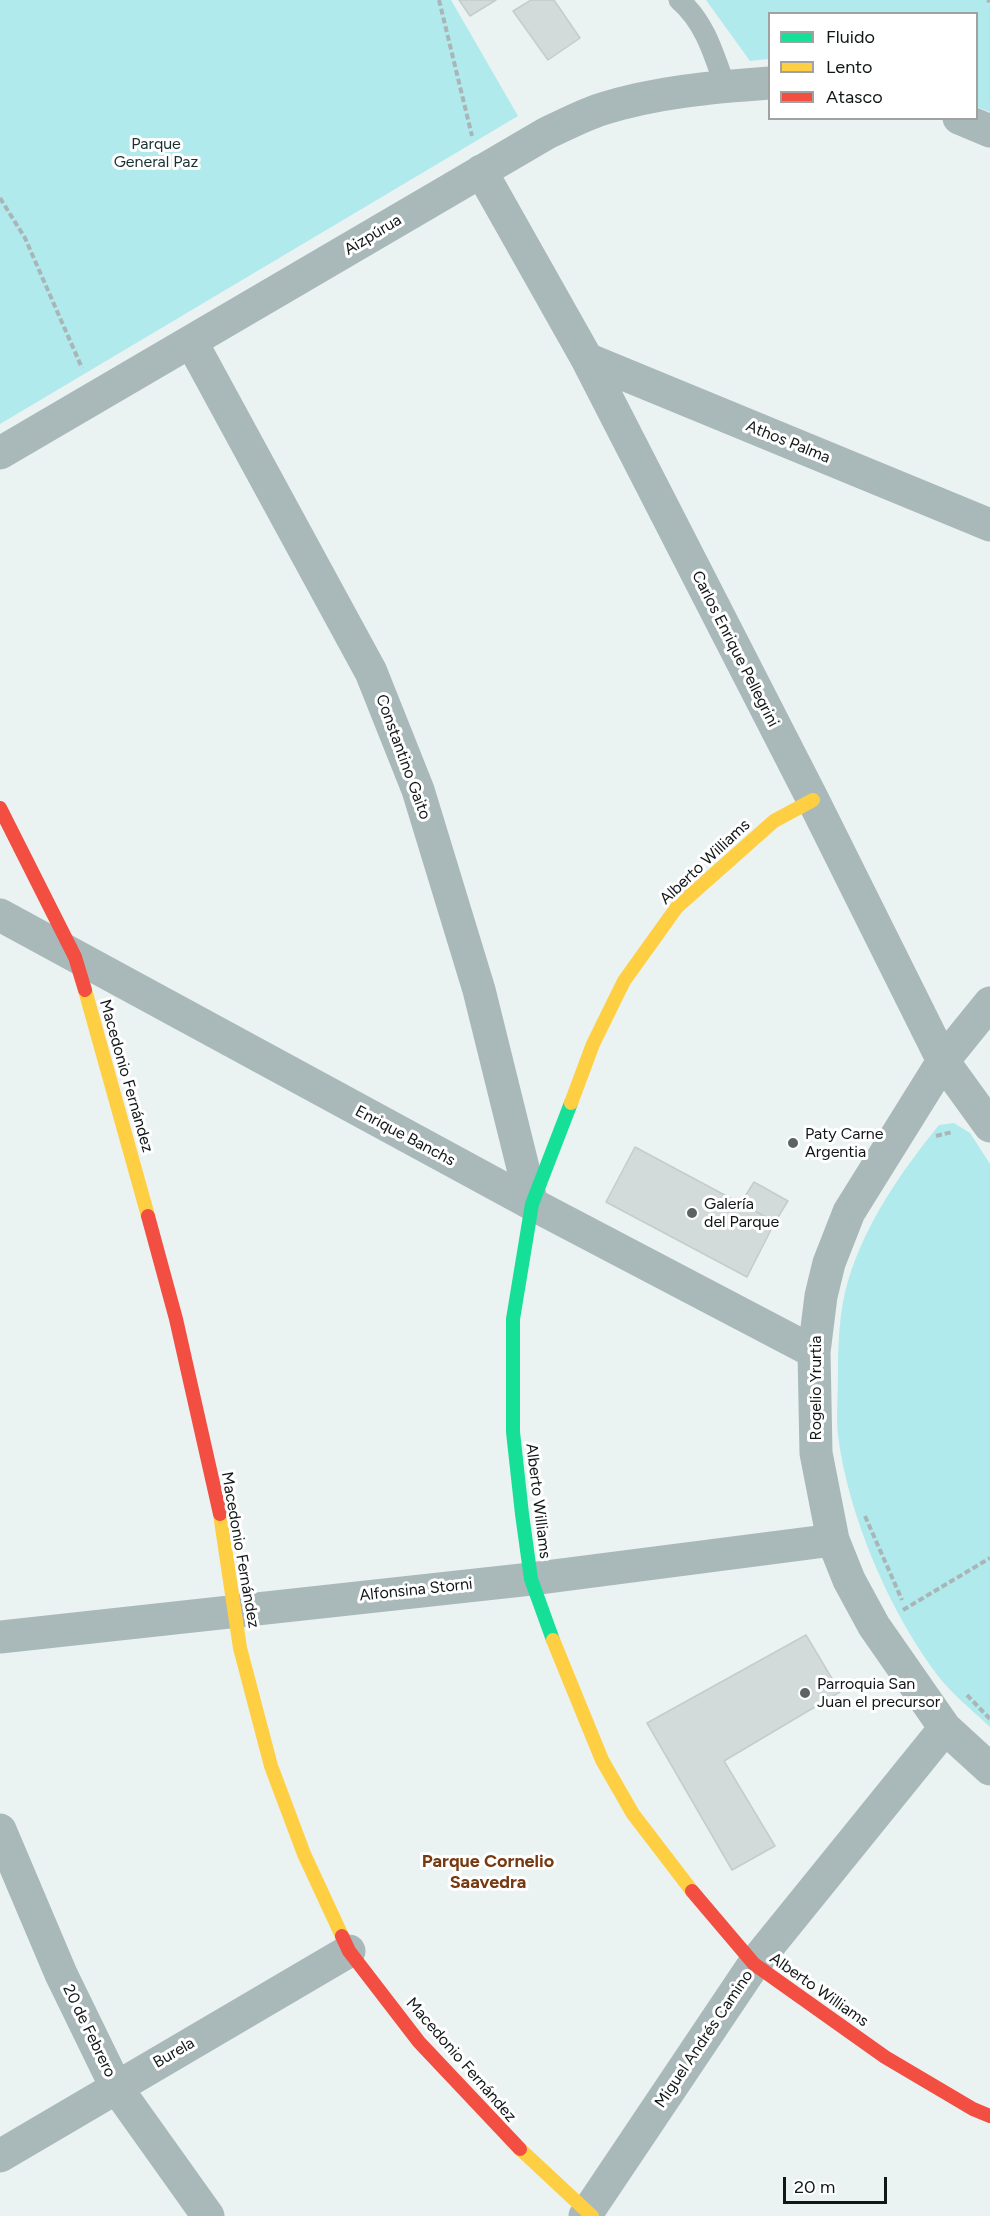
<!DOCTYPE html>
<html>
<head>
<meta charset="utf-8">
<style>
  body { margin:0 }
  #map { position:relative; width:990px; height:2216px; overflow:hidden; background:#eaf2f2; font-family:Figtree,sans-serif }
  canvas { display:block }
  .legend { position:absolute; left:768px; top:12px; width:210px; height:108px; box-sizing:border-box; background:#fff; border:2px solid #a0a2a2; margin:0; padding:8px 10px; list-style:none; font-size:18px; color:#111616 }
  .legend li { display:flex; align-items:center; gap:12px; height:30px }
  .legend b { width:30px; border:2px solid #a0a2a2 }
  .scale { position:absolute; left:783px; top:2177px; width:104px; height:27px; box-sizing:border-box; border:3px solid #111616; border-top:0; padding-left:8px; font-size:18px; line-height:21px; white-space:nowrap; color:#111616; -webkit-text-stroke:4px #fff; paint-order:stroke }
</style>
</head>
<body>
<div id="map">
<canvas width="990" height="2216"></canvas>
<ul class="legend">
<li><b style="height:8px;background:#16e098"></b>Fluido</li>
<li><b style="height:8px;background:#ffcf43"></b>Lento</li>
<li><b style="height:8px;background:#f24e42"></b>Atasco</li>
</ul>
<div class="scale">20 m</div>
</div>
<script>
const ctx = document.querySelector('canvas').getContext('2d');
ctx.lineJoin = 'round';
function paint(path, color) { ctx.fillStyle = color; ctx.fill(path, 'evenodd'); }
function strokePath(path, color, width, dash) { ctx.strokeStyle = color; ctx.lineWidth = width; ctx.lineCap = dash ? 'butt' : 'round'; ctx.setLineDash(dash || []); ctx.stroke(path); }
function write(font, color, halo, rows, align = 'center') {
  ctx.font = font + ' Figtree,sans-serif'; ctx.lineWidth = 6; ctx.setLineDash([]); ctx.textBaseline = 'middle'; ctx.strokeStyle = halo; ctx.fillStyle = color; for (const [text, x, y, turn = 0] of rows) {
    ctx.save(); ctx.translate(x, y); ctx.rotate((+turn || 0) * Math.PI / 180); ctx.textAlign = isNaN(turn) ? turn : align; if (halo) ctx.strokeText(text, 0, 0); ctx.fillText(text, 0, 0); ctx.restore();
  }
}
paint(new Path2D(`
  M0 0H451L518 116 0 424Z
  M706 0H990V112L977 107 976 14H770L769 59 750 61Z
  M954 1123 970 1133 990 1164V1727C973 1711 953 1695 938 1676 889 1611 848 1515 838 1435 836 1416 838 1395 838 1376 838 1345 839 1311 848 1281 866 1222 901 1172 939 1125Z`), '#b0eaec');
const building = new Path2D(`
  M459 0H496L470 16Z
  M531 0H554L580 38 548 60 513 11Z
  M635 1147 775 1222 747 1277 606 1202Z
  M754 1182 788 1201 775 1222 741 1203Z
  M806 1635 840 1692 724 1761 775 1846 732 1870 647 1723Z`);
paint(building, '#d3dada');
strokePath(building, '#c5cccc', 1.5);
strokePath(new Path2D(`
  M439 0 472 136
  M987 0 990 1
  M0 198 25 238 82 368
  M936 1136 952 1132
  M865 1516 902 1600
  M903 1610 990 1558
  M967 1695 990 1719`), '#a9b5b6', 4, [6, 3]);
strokePath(new Path2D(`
  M679 0C705 22 714 55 725 86`), '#a9b8b9', 21);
strokePath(new Path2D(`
  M959 118 990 131
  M481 171 587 359 813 800 943 1061 990 1126
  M192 343 371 672 418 790 479 990 532 1204
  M587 359 990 525
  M0 453 547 133C565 125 583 115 602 109 656 92 713 87 770 83
  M0 915 532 1204 814 1352
  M990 1003 943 1061 849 1212 829 1263 821 1296 814 1352 816 1453 833 1540 849 1580 874 1626 945 1728 990 1769
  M0 1637 531 1579 833 1540
  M0 1830 61 1974 116 2087 208 2216
  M0 2156 349 1951
  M585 2216 754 1964 945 1728`), '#a9b8b9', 33);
strokePath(new Path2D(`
  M553 1640 531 1579 522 1514 513 1432V1319L532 1204 571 1103`), '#16e098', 14);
strokePath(new Path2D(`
  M85 990 148 1216
  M571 1103 593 1044 624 981 677 907 774 821 813 800
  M220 1514 240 1648 271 1766 304 1854 342 1936
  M553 1640 602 1760 633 1814 692 1891
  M520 2149 592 2216`), '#ffcf43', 14);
strokePath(new Path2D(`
  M0 808 75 957 85 990
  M148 1216 176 1319 220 1514
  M692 1891 754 1964 885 2057 973 2109 990 2116
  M342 1936 349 1951 419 2042 520 2149`), '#f24e42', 14);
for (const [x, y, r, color] of [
  [793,1143,6,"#5d6363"],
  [692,1213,6,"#5d6363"],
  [805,1693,6,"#5d6363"]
]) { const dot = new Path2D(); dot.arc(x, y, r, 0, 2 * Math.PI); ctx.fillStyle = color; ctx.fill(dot); strokePath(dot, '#fff', 2); }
write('16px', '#1a3132', '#fff', [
  ["Parque",156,144],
  ["General Paz",156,162]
]);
write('16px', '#111616', '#fff', [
  ["Aizpúrua",373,235,-31],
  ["Athos Palma",788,442,22],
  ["Carlos Enrique Pellegrini",735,649,63],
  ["Constantino Gaito",403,757,70],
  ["Alberto Williams",705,862,-43],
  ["Macedonio Fernández",126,1076,74],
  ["Enrique Banchs",405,1136,28],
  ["Rogelio Yrurtia",816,1388,-90],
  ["Alberto Williams",538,1501,83],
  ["Macedonio Fernández",240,1550,80],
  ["Alfonsina Storni",416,1590,-6],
  ["Alberto Williams",819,1990,35],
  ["20 de Febrero",89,2031,64],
  ["Miguel Andrés Camino",704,2039,-56],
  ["Burela",174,2053,-30],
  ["Macedonio Fernández",461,2060,49]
]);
write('16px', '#111616', '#fff', [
  ["Paty Carne",805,1134],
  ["Argentia",805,1152],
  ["Galería",704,1204],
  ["del Parque",704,1222],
  ["Parroquia San",817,1684],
  ["Juan el precursor",817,1702]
], 'left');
write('bold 18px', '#763910', '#fff', [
  ["Parque Cornelio",488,1862],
  ["Saavedra",488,1883]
]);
</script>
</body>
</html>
